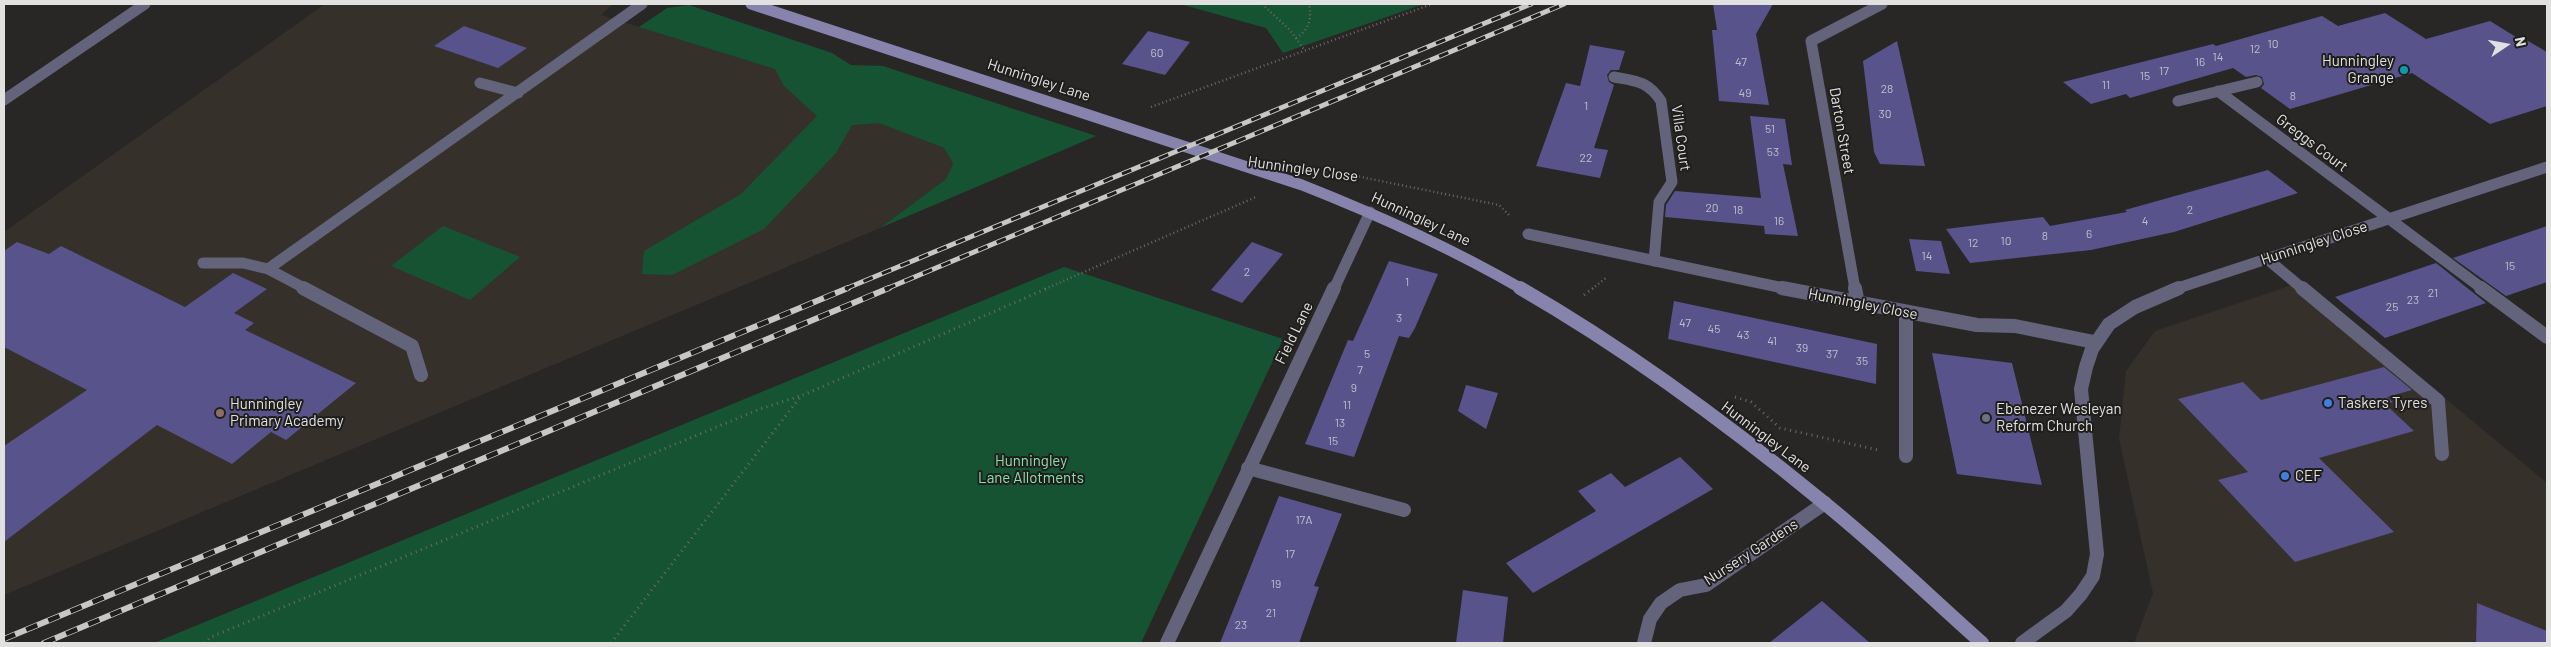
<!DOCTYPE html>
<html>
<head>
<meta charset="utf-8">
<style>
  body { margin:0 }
  #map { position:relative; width:2551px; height:647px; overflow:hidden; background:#282725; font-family:Barlow,sans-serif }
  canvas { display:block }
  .frame { position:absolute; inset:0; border:5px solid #e1e1df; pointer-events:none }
  .north { position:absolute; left:2481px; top:20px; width:50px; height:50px; -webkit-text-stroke:4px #1f1e1c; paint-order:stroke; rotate:78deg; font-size:14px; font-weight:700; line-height:20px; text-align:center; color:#e1e1df }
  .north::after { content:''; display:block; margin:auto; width:18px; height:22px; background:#e1e1df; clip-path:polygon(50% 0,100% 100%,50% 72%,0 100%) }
</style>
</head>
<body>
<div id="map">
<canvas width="2551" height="647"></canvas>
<div class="frame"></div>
<div class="north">N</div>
</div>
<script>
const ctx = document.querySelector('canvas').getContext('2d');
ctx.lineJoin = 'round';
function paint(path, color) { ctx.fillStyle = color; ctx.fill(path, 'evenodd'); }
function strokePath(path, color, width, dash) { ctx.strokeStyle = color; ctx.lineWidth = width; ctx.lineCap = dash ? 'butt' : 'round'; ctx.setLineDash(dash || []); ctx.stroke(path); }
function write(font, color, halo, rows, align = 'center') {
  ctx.font = font + ' Barlow,sans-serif'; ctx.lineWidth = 4; ctx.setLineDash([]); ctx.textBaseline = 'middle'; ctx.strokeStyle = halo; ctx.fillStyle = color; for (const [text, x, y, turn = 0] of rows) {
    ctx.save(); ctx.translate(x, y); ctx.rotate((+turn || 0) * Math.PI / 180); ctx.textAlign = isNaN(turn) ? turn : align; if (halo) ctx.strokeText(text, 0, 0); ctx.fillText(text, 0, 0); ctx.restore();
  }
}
paint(new Path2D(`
  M325 4H613L601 15 776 69 785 86 944 148 953 163 946 179 880 228 4 595V232Z
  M2304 281 2547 483V643H2134L2153 593 2119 439 2126 371 2155 331Z`), '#35312a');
paint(new Path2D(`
  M1180 4H1424L1283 53 1266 28Z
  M689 5 832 53 851 65 883 66 1096 136 880 228 946 179 953 163 944 148 879 123 852 125 836 153 764 229 672 275 642 274 644 251 741 194 817 116 784 86 775 69 639 27 667 8Z
  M443 226 520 257 470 300 391 266Z
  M1064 267 1283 339 1141 643H154Z`), '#165332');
paint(new Path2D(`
  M1713 4H1773L1756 34 1769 105 1719 101 1712 30H1717Z
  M2385 13 2426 39 2490 21 2524 42 2528 41 2547 52V106L2490 124 2412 73 2290 109 2261 88 2264 84 2262 77 2256 75 2246 77 2233 68 2130 98 2126 94 2091 104 2063 82 2213 44 2216 46 2322 16 2338 26Z
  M464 26 527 48 498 68 434 46Z
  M1148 31 1190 42 1165 75 1122 64Z
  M1897 41 1925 166 1880 164 1874 152 1863 61Z
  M1590 45 1625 51 1619 70H1611L1607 75 1609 82 1614 85 1594 148 1608 150 1600 178 1536 166 1566 83 1580 86Z
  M1750 116 1785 119 1792 165 1783 164 1798 236 1765 234 1764 226 1665 217 1666 205 1675 191 1761 198Z
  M2268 170 2298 193 2174 232 2091 250 1970 263 1946 229 2043 217 2050 226 2127 212 2125 210Z
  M2547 226V282L2506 296 2453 258Z
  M1909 239 1941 241 1950 274 1916 271Z
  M17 242 49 254 61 246 185 307 233 273 267 289 234 313 254 323 245 330 356 383 286 440 271 432 232 464 157 425 4 542V446L87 390 4 347V251Z
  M1252 242 1283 254 1242 303 1211 290Z
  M1389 261 1438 274 1415 328 1409 338 1399 336 1354 457 1305 444 1348 340 1353 341Z
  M2436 263 2486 303 2385 338 2335 297Z
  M1674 301 1877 344 1876 384 1668 339Z
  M1932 353 2012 363 2042 485 1957 474Z
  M2384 367 2412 390 2387 397 2393 402 2385 404 2414 431 2319 458 2394 532 2295 562 2218 480 2248 472 2178 399 2243 382 2261 400Z
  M1466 385 1498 393 1486 429 1458 411Z
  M1680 457 1713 489 1533 593 1506 563 1596 511 1578 491 1611 473 1625 487Z
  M1279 496 1342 514 1314 586 1319 587 1299 643H1220Z
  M1463 590 1508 597 1503 643H1456Z
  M1822 601 1870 643H1769Z
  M2477 603 2547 631V643H2476Z`), '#58538b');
strokePath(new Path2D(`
  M1262 4 1290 30 1305 51
  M1296 38C1309 30 1312 19 1309 4
  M1151 107 1432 4
  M1351 175 1499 205 1510 216
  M1045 289 1256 197
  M1592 289 1607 277`), '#6b6a68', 2.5, [1, 3]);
strokePath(new Path2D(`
  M1584 295 1593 288
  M1735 397 1751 402 1780 428 1878 450
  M204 643 211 637 760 409 800 396
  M611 643 801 396 1048 288`), '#6b6a68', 3, [1, 4.5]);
strokePath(new Path2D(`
  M1614 77C1636 81 1648 81 1661 101L1672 182 1659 202 1654 261
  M480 83 518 93
  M2388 218 2483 289
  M2266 258 2303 289
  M203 263H243L268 269
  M306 289 268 269 642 4`), '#64637c', 11);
strokePath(new Path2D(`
  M303 288 412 346 421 375
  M2302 288 2438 401 2442 454
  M2481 288 2547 337
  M1906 313V456
  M1248 468 1404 510`), '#64637c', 14);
strokePath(new Path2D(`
  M2218 91 2388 218
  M4 100 145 4
  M2178 101 2257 82
  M1528 234 1788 289
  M1334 289 1370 212
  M1855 289 1811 41 1882 4
  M2175 289 2547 167`), '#64637c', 11);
strokePath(new Path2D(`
  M1782 288 1977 325 2015 326 2094 342
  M1855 288 1858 304
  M1167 643 1334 288
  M1644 643 1650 619 1661 603 1680 590 1706 585 1825 503
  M2022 643 2066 611 2081 594 2093 576 2097 554 2081 389 2086 367 2092 349 2109 324 2135 307 2179 288`), '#64637c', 14);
strokePath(new Path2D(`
  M751 4 1302 185C1378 215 1451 248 1522 289`), '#8683ac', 11);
strokePath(new Path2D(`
  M1520 288C1626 349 1728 424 1823 502 1878 546 1929 596 1982 643`), '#8683ac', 14);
const railFar1 = new Path2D(`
  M845 289 1531 4
  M886 289 1564 4`);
const rail = new Path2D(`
  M4 639 848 288
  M44 643 889 288`);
strokePath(railFar1, '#c7c7c5', 5);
strokePath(rail, '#c7c7c5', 6);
strokePath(railFar1, '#1f1e1c', 3, [10]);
strokePath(rail, '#1f1e1c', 4.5, [12]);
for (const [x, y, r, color] of [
  [2404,70,5,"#0f9aa8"],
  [2328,403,5,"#3f7fe0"],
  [220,413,5,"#8d6e63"],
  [1986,418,5,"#6b7280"],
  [2285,476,5,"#3f7fe0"]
]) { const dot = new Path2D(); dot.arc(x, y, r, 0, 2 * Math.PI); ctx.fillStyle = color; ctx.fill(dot); strokePath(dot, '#1f1e1c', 2); }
write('12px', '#bfbeca', null, [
  ["10",2273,44],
  ["12",2255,49],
  ["60",1157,53],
  ["14",2218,57],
  ["47",1741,62],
  ["16",2200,62],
  ["17",2164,71],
  ["15",2145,76],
  ["11",2106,85],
  ["28",1887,89],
  ["49",1745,93],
  ["8",2293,96],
  ["1",1586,106],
  ["30",1885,114],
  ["51",1770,129],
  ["53",1773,152],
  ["22",1586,158],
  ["20",1712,208],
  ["18",1738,210],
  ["2",2190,210],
  ["16",1779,221],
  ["4",2145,221],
  ["6",2089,234],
  ["8",2045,236],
  ["10",2006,241],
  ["12",1973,243],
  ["14",1927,256],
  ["15",2510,266],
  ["2",1247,272],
  ["1",1407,282],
  ["21",2433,293],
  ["23",2413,300],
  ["25",2392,307],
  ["3",1399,318],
  ["47",1685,323],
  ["45",1714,329],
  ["43",1743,335],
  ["41",1772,341],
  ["39",1802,348],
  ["5",1367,354],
  ["37",1832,354],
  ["35",1862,361],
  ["7",1360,370],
  ["9",1354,388],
  ["11",1347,405],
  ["13",1340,423],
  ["15",1333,441],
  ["17A",1304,520],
  ["17",1290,554],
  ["19",1276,584],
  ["21",1271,613],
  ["23",1241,625]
]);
write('15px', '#e1e1df', '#1f1e1c', [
  ["Hunningley",2394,61,"right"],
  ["Grange",2394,78,"right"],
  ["Taskers Tyres",2338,403],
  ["Hunningley",230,404],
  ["Primary Academy",230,421],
  ["Ebenezer Wesleyan",1996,409],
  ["Reform Church",1996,426],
  ["CEF",2295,476]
], 'left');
write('15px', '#e1e1df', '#1f1e1c', [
  ["Hunningley Lane",1039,80,18],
  ["Darton Street",1842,131,80],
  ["Villa Court",1681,138,82],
  ["Greggs Court",2312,143,37],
  ["Hunningley Close",1303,169,8],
  ["Hunningley Lane",1421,219,25],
  ["Hunningley Close",2314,243,-18],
  ["Hunningley Close",1863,304,11],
  ["Field Lane",1294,333,-64],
  ["Hunningley Lane",1766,437,37],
  ["Nursery Gardens",1751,552,-33]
]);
write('15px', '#87e1a9', '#1f1e1c', [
  ["Hunningley",1031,461],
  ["Lane Allotments",1031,478]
]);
</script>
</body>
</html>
